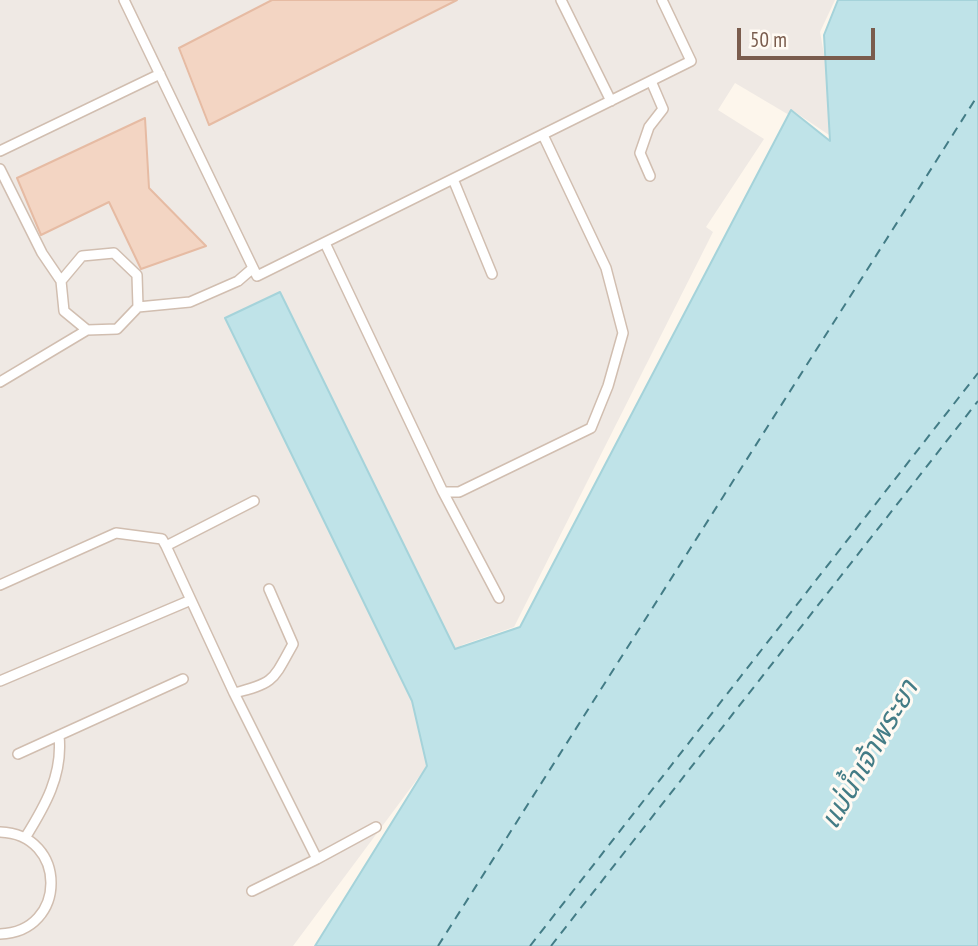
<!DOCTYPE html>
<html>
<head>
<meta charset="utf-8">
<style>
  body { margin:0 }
  #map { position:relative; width:978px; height:946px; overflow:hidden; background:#fdf6ec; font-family:"PT Sans Narrow",sans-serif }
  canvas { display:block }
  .scale { position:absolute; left:737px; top:28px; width:138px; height:32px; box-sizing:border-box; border:4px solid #7a5c4d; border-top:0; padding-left:9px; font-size:21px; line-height:24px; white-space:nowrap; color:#7a5c4d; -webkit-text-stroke:5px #fffaf3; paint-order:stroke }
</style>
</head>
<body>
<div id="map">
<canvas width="978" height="946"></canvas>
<div class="scale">50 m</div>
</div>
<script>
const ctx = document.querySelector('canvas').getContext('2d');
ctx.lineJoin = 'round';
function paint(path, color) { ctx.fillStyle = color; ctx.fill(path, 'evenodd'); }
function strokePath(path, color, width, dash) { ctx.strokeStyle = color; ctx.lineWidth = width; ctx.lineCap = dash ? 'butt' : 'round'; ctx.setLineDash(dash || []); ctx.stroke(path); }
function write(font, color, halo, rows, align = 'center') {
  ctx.font = font + ' "PT Sans Narrow","Noto Sans Thai",sans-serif'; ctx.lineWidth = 6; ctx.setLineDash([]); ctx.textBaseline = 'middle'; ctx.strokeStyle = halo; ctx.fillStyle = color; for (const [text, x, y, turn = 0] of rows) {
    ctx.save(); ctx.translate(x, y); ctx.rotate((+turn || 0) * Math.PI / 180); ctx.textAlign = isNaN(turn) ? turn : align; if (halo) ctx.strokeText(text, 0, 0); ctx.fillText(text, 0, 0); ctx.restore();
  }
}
paint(new Path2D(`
  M0 0H835L820 32 836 120 829 135 792 110 789 115 735 83 718 110 764 139 706 227 713 232 514 627 462 645 413 704 427 766 293 946H0Z`), '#efe9e4');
const water = new Path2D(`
  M838 0H978V946H315L427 766 412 701 225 318 280 292 455 649 520 627 791 110 830 141 824 35Z`);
paint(water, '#bfe3e8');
strokePath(water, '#a5d3da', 2);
strokePath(new Path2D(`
  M438 946 978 95
  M530 946 978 373
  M551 946 978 401`), '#437c86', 2, [9, 7]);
const building = new Path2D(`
  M272 0H457L209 125 179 48Z
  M145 118 149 188 206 246 141 269 109 202 41 235 17 178Z`);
paint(building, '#f3d5c3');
strokePath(building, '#e6bba3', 2);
const lane = new Path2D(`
  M124 0 257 276 691 61 662 0
  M561 0 611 101
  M0 151 160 74
  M0 169 42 253 61 281
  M650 176 640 153 649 127 663 109 651 81
  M453 179 492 274
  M325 243 443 492 499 598
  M114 253 137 275 138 307 117 329 87 330 64 311 61 281 82 256Z
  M138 307 190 302 238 281 253 268
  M0 382 87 330
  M443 492H459L591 428 608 386 623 333 606 268 543 135
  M166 546 234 693 317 859
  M0 585 116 533 162 539 166 546 254 501
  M0 681 191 600
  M234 693C275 683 273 680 293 644L269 589
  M18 754 183 679
  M0 832C68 834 68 932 0 934
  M25 838C45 806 63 775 59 736
  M252 891 317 859 376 827`);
strokePath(lane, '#d1beb0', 12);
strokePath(lane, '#fff', 9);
write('italic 28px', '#437c86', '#fffaf3', [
  ["แม่น้ำเจ้าพระยา",870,755,-60]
]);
</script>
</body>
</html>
